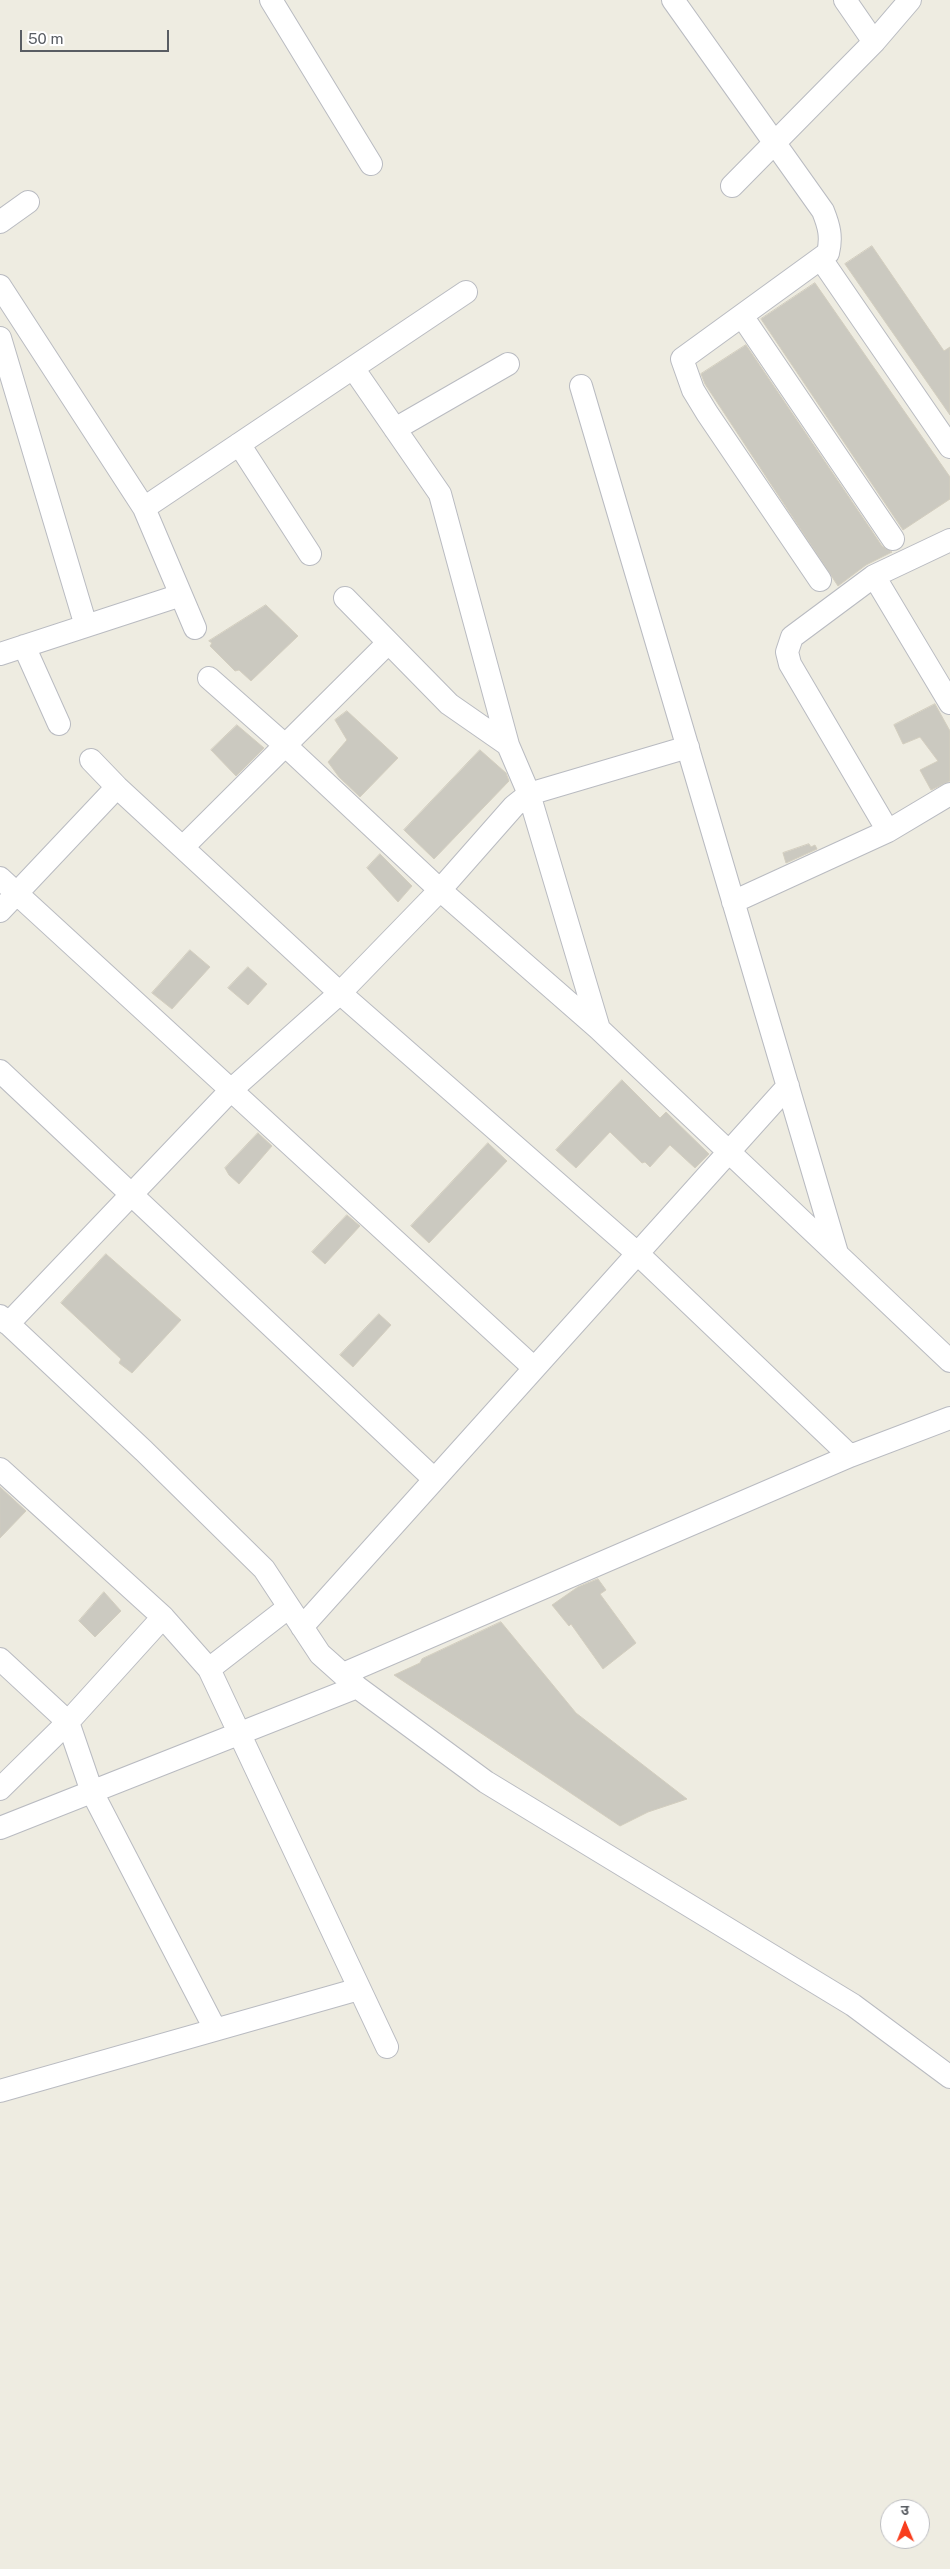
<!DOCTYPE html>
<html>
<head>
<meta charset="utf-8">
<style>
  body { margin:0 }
  #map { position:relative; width:950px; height:2569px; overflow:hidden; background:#eeece1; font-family:"Public Sans","Noto Sans Devanagari",sans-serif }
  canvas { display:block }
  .north { position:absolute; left:880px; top:2499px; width:50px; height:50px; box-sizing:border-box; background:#fff; border:1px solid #bdbec1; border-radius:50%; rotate:359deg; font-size:14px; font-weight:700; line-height:20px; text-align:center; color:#595d63 }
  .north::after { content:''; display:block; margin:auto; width:18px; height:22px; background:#f83d1d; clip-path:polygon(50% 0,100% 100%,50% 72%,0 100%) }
  .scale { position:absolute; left:20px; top:30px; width:149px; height:22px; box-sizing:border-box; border:2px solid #595d63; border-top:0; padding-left:6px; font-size:15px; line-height:18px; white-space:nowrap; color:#595d63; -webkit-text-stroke:4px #fff; paint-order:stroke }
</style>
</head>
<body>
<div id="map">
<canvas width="950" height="2569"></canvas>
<div class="north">उ</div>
<div class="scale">50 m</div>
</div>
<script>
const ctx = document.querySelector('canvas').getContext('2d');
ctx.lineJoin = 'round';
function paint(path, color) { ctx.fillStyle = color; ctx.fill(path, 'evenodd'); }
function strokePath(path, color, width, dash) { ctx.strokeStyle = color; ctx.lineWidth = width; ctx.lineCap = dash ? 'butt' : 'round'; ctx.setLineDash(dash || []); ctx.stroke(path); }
const building = new Path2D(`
  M872 246 944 351 950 347V415L845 264Z
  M815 283 950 477V499L903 530 761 319Z
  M746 345 882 546 892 552 866 565 838 586 705 384 701 374Z
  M266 605 298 636 251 681 239 670 235 671 210 646 212 643 209 641Z
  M935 704 950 731V781L931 790 920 770 938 761 920 737 903 744 894 725Z
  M347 711 398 758 360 797 339 777 328 762 347 740 335 720Z
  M237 725 264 748 236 776 211 750Z
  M480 750 506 773 509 781 434 859 404 830Z
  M809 844 811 847 815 845 817 849 786 863 783 853Z
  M380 854 412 886 398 902 367 868Z
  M190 950 210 967 172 1009 152 993Z
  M248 967 267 984 248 1005 228 988Z
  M622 1080 660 1118 666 1112 709 1154 695 1168 670 1145 650 1167 645 1162 642 1163 610 1132 576 1168 556 1150Z
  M258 1133 272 1146 239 1184 229 1175 225 1168Z
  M488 1143 507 1161 429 1243 411 1226Z
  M347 1215 360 1226 325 1264 312 1252Z
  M106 1254 181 1320 132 1373 119 1363 121 1359 61 1303Z
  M379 1314 391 1325 353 1367 340 1355Z
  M0 1487 26 1511 0 1538Z
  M598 1579 606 1590 600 1594 636 1643 603 1669 571 1624 569 1626 552 1605 578 1587Z
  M104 1592 121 1611 95 1637 79 1621Z
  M501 1622 576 1713 687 1799 648 1812 620 1826 394 1675 420 1663 422 1659Z`);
paint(building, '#cbc9c0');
strokePath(building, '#d3cebf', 1);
const minor = new Path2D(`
  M271 0 371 164
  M673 0 823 211C829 226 832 237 828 253L682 359 693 390 707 413 820 580
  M845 0 874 42
  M732 186 874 42 910 0
  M0 222 28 202
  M821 259 950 447
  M0 286 144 508 195 628
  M742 316 893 539
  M0 338 86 626
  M353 368 440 494 508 745
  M581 386 837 1253
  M395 429 508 364
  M239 444 310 554
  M144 508 466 292
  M874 576 950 703
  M345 598 449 704 508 745 529 794 599 1029
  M24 646 59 724
  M0 654 181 595
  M209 678 286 746 440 890 599 1029 950 1361
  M91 760 117 787 340 993 637 1253 850 1456
  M888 831 790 664 787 652 792 637 874 576 950 540
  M183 847 387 644
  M0 878 534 1368
  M733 902 888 831 950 794
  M0 911 117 787
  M0 1071 434 1479
  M0 1316 144 1451 264 1569 320 1654 357 1687 486 1782 853 2005 950 2077
  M8 1324 231 1090 340 993 440 890 514 806 529 794 688 747
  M0 1469 163 1617 209 1669 387 2047
  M302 1627 788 1086
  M0 1659 68 1722 92 1792 215 2029
  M209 1669 289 1607
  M343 1674 850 1456 950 1418
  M0 1789 68 1722 163 1617
  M0 1828 357 1687
  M0 2091 359 1989`);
strokePath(minor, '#b9bbc1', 24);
strokePath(minor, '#fff', 22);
</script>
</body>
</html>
